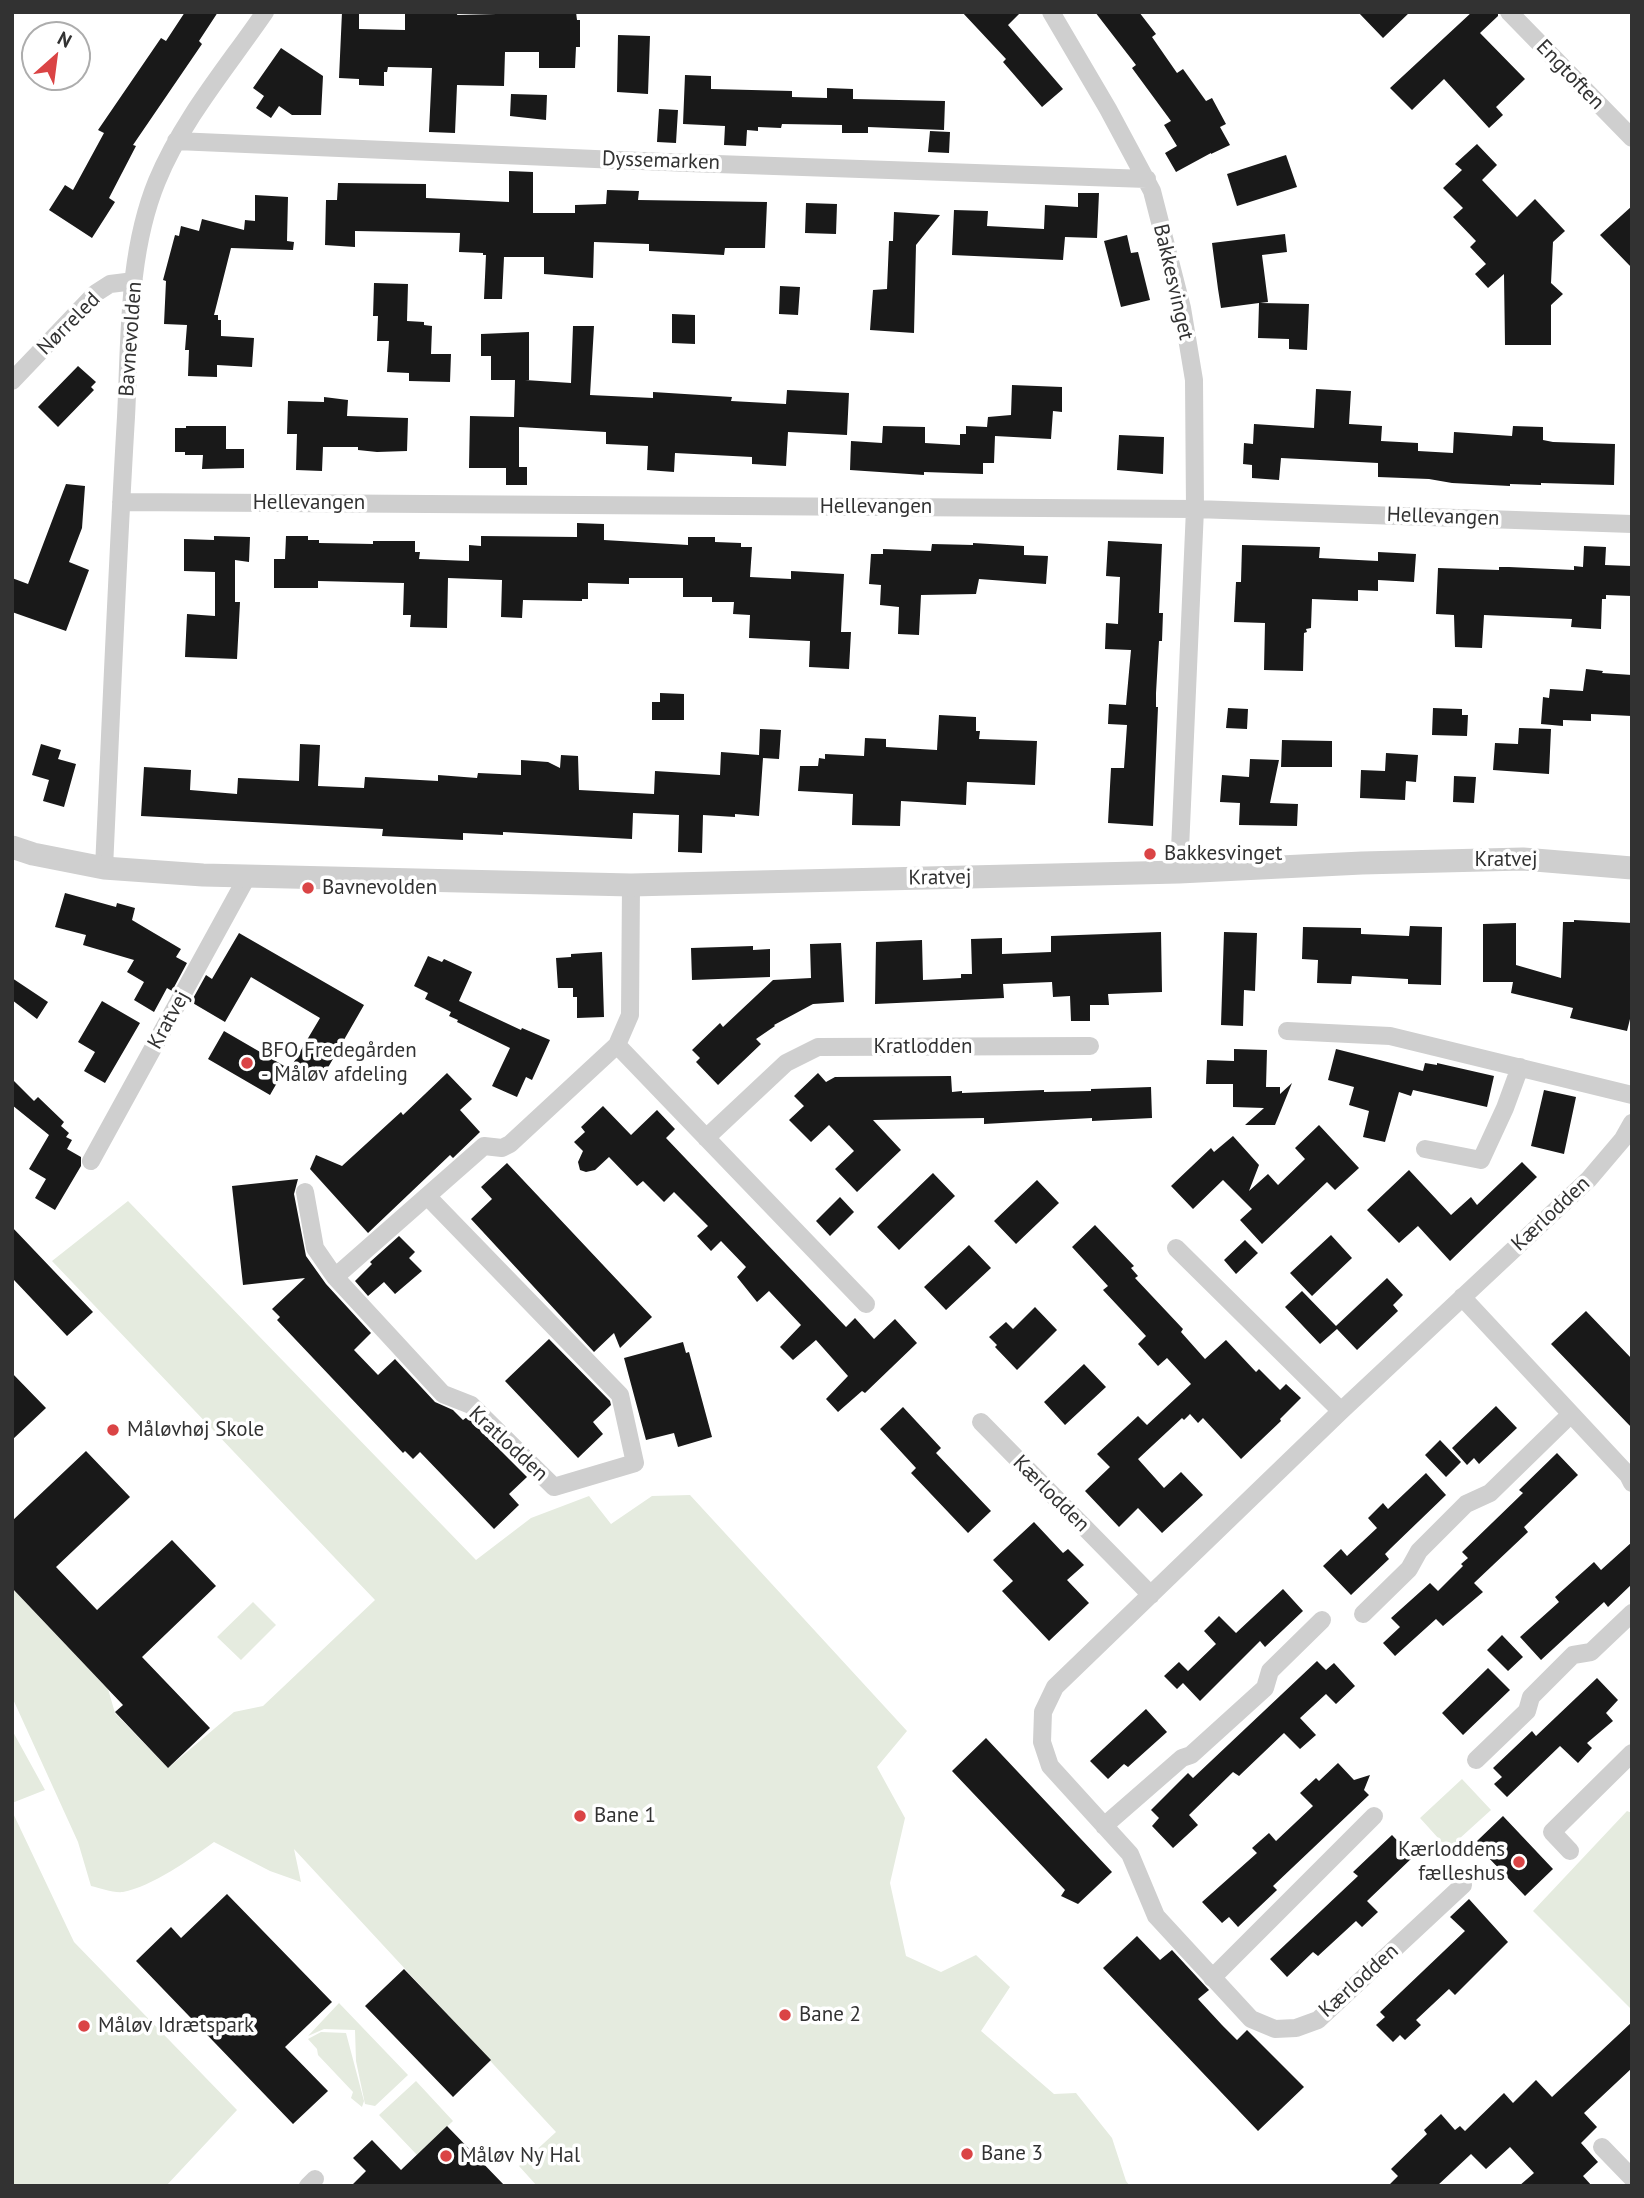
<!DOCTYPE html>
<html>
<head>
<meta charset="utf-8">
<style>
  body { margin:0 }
  #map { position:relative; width:1644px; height:2198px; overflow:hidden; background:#fff; font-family:"PT Sans",sans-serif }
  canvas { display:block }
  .frame { position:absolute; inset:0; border:14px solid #323232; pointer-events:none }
  .north { position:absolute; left:21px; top:21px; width:70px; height:70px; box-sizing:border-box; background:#fff; border:2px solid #adadad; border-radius:50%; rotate:28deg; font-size:19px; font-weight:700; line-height:28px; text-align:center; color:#323232 }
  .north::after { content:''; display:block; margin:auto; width:24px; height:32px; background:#da4445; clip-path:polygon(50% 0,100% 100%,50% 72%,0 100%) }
</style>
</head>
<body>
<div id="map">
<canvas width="1644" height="2198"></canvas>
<div class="frame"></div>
<div class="north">N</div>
</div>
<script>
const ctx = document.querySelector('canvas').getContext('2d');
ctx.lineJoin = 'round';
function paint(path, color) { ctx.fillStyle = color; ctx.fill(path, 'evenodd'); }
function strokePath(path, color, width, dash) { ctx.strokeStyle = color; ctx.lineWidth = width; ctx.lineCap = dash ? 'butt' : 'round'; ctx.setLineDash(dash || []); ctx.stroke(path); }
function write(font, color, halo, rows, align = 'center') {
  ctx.font = font + ' "PT Sans",sans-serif'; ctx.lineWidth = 7; ctx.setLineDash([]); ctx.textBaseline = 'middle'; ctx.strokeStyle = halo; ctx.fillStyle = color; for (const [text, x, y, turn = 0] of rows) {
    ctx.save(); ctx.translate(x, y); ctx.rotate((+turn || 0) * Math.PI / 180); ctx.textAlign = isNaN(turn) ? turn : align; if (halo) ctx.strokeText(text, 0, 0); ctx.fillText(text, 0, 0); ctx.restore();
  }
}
paint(new Path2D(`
  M128 1201 476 1560 531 1518 589 1496 611 1524 652 1496 690 1495 907 1731 877 1767 905 1818 890 1883 906 1956 941 1972 976 1955 1010 1987 981 2031 1054 2094 1076 2093 1112 2138 1126 2181 1130 2186H537L519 2166 556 2132 294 1849 301 1882 270 1871 214 1842C191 1859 151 1887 123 1892 113 1893 100 1888 91 1886L78 1842 12 1697V1588L108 1689 115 1713 168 1768 234 1712 263 1706 375 1600 52 1261Z
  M253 1602 276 1625 241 1660 217 1637Z
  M12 1730 45 1790 12 1803Z
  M1462 1779 1491 1810 1448 1849 1420 1818Z
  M12 1811 74 1942 237 2110 166 2186H12Z
  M1627 1811 1632 1813V2010L1533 1911Z
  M339 2003 408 2075 375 2106 365 2104 356 2061 355 2030 324 2029 308 2036Z
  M321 2032 346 2033 364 2101 362 2107 351 2098 353 2092 318 2055 317 2049 308 2039Z
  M416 2081 453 2121 417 2155 379 2115Z`), '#e5ebdf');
paint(new Path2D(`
  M185 12H218L199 41 202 44 133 145 136 146 109 198 115 202 92 238 49 210 65 185 73 190 104 133 98 130 161 38 166 41Z
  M342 12H359V29L405 30V12H458L457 15 576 12 577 20H580V47H576L575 68H539V52H505L504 86 457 85 455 133 429 132 432 68 388 67 387 72H384V86L359 85V79L339 78Z
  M962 12H1021L1008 25 1063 89 1042 107 1003 62 1006 59Z
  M1095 12H1139L1156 34 1152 37 1177 73 1183 69 1206 101 1212 98 1226 124 1220 127 1230 145 1211 154V153L1176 172 1165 153 1177 146 1164 125 1171 121 1132 68 1136 65Z
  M1358 12H1410L1383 38Z
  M1472 12H1498V16L1480 33 1525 79 1496 107 1503 115 1489 128 1444 79 1412 110 1390 88Z
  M618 35 650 36 648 94 617 92Z
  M281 48 323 76 321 115H292L279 106 271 118 256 108 264 96 253 88Z
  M685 75 711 76V89L792 91V97L827 98V88L853 89V99L945 101 944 130 868 127V133H842V125L782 124 781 128 758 127V131L747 130 746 146 724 145 725 126 683 124Z
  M511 94 547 95 546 120 510 116Z
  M659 109 678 110 676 143 657 142Z
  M930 131 950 132 949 153 928 152Z
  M1477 144 1497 165 1482 180 1517 217 1535 199 1565 231 1553 242 1551 283 1563 294 1551 305V345H1505L1504 274 1488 288 1475 274 1486 264 1470 247 1476 241 1453 217 1463 208 1443 188 1462 170 1455 164Z
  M1286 155 1297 187 1237 206 1227 174Z
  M509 171 533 172V213H575V205L606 204 607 190 639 191 638 200 767 202 765 248H725L724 255 649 251V244L594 242 593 278 544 274V257H504L502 299H484L486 255H483V253L459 252 460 233 355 231V247L325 245 326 200H337L338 183 426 184V198L509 202Z
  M1078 193H1099L1097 238 1065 237 1063 260 952 255 954 210 988 211 987 226 1044 229 1045 205 1078 207Z
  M255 195 288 197 287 241 294 242 293 250 231 248 214 315H218V320H221V336L254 338 252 367 217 365V377L188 376 189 350H185L187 325 164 324 166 281 163 280 175 235 179 236 181 226 199 231 202 219 244 230 245 220 255 221Z
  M806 203 837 204 836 234 805 233Z
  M1632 206V268L1600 235Z
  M894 212 940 215 916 245 914 333 870 330 873 290 887 289 889 241H893Z
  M1285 234 1287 252 1262 255 1268 302 1260 303 1309 304 1307 350 1289 349V339L1258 338 1259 303 1221 308 1218 289 1212 243Z
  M1127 235 1131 253 1138 252 1150 300 1121 307 1104 241Z
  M374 283 408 284 407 321 424 322V325L432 326 431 354H451L450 382 409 381V373L387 372 389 341H377L378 316H373Z
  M780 286 800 287 798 315 779 314Z
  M672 314 695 315V344L672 343Z
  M573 326H594L590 395 653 398V392L732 397 731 401 786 404 787 390 849 393 847 435 788 432 786 466 752 464V457L675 453 674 472 647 470 648 446 606 444V432L519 427V467H527V485H506V468H469L470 416 514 417 515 380H491V356H481V334L529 332V380H525L571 383Z
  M78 366 96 382 91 387 94 390 58 427 38 407Z
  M1012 385 1062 387V412L1053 411 1051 439 995 436 994 463H983V474L924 472V475L850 470 851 441 882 443 883 426 925 427V443L960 445V434H966V426L987 427 988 417 1011 415Z
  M1316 389 1351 391 1349 424 1382 426 1381 441 1418 443V451L1453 453 1454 432 1512 436 1513 426 1543 427V440L1553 442 1615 444 1614 485 1541 483V485L1510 484V486L1452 483 1429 479 1378 477V463L1281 458 1279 480 1252 478V465L1243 464 1244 443 1253 444 1254 424 1314 428Z
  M324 397 348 400 347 416 408 418 407 451 377 452 358 450V447H323L322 471 296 470 297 434H287L288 401 324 402Z
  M186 426H226V449H244V468L202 469 203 455H185V452H175V428H186Z
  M1119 435 1164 437 1163 474 1117 470Z
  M66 484 85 486 82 528 69 562 89 570 66 631 12 612V578L28 584Z
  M577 523 604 524V540L688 545V537H715V542L741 543V547H752L750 577 791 579V571L844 574 841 632H851L849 669 809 667 810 641 749 638 750 615 733 614 734 602H712V597H683V578H629V584L588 583V599H582V601L523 600 522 618 501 617 502 580 448 578 447 628 410 627 411 615H403L404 583 318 581V588H274V559H285L286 536H308V540H319V543L373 544V541H415V552H420L419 559 469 561V545L481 546V536L577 537Z
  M214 536 250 537 249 562 235 560V602H240L237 659 185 657 187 614 215 616V572L184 571V539L214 540Z
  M1108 541 1162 544 1159 613H1163L1162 641H1159L1156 693V707H1158L1153 826 1108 823 1111 768H1124L1127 725 1108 724 1109 704 1126 705 1131 650 1105 649 1106 623 1118 624 1120 577 1106 576Z
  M973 543 1024 546V555L1048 556 1046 584 979 579 976 594 921 595 919 635 898 634 899 607 880 605 881 585 869 584 871 554H883V549L931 551 932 544 973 545Z
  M1242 545 1320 547 1319 558 1378 561V552L1416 554 1414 582 1378 580V591L1358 590V601L1312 599 1311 628 1306 629 1307 632 1304 633 1303 671 1264 670 1265 623 1234 622 1236 582H1241Z
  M1584 546 1606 547 1605 565 1632 566V596L1606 595V599H1602L1601 629 1571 627 1572 619 1484 615 1482 648 1455 647 1454 615 1436 614 1438 568 1499 570V567H1509L1574 570V566L1583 567Z
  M1586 669 1603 671 1602 673 1632 675V716L1591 714V721L1563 720V726L1541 724 1543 697 1549 698 1550 689 1583 691Z
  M660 693 684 694V720H652V702H660Z
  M1228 708 1248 709 1247 729 1226 728Z
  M1433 708 1462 709V715H1468L1467 736 1432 735Z
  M939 715 976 717V731H980L979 739 1037 741 1035 785 967 782 966 805 901 801 900 826 852 825 853 794 798 791 800 766H818L819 758 825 759V754L864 756 865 738 886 739V747L937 750Z
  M1519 728 1551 729 1549 774 1493 770 1495 743 1518 744Z
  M760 729 781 730 779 759 763 758 759 816 735 814V817L703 815 702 853 678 852 679 815 633 813 632 839 503 832V835L463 833V840L382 836 383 829 141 816 144 767 191 770 190 790 237 794 238 778 299 781 300 744 320 745 318 786 364 788 365 777 438 781V775L477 778 478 773 521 775V760L548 762 560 768 561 755 578 756 579 790 654 794 655 771 720 775 721 752 759 755Z
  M1282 740 1332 741V767H1281Z
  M41 744 61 750 58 759 76 764 64 807 43 801 49 780 32 775Z
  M1386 753 1418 755 1416 782 1406 781 1405 800 1360 798 1361 770 1385 771Z
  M1250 759 1279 760 1270 803 1298 804 1297 826 1239 825 1240 803 1220 802 1222 775 1249 777Z
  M1454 776 1476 777 1474 803 1453 802Z
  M65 893 116 907 117 903 135 908 132 920 181 949 176 957 187 963 172 991 167 988 154 1012 134 1000 144 982 127 972 134 960 83 945 86 935 55 927Z
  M1574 920 1632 923V1011L1627 1031 1570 1018 1573 1008 1511 993 1513 982H1483V924L1516 923V965L1561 978 1563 922H1574Z
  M1410 926 1442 927 1441 985 1408 984V979L1352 976 1351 984 1317 983 1318 960 1302 959 1303 927 1361 928V934L1409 936Z
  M1161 932 1162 992 1108 994 1109 1005H1090V1021H1071L1070 996 1053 997 1052 982 1003 984 1004 998 875 1004 876 942 922 940 923 980 961 978V974H972L971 939 1002 938V954L1051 952V936Z
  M1224 932 1257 933 1255 991 1244 990 1243 1026 1221 1025Z
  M239 933 364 1005 322 1078 313 1073 307 1083 288 1072 320 1018 251 977 225 1022 191 1002 206 975 212 979Z
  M841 943 844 1002 813 1004 774 1025 775 1026 756 1039 761 1044 718 1085 696 1062 700 1058 692 1050 720 1023 723 1027 773 980 811 978 810 944Z
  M753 946V950L770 949V977L692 980 691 948Z
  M602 952 604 1017 577 1018V997H573V988H558L556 958 571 957V954Z
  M428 956 442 962 444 959 472 972 459 1001 521 1030 522 1028 550 1040 532 1080 526 1077 517 1097 492 1086 510 1048 457 1022 458 1020 449 1016 451 1012 425 999 428 993 414 986Z
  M12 978 48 1002 37 1019 12 1000Z
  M102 1001 140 1023 105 1083 84 1071 95 1052 78 1042Z
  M224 1031 286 1067 270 1095 208 1059Z
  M1234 1049 1267 1050 1266 1087H1280V1094L1292 1083 1275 1125H1245L1264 1108 1233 1107V1084H1206L1207 1060 1234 1061Z
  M1336 1049 1423 1071 1425 1063 1437 1065V1063L1494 1076 1487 1107 1413 1090 1411 1096 1399 1092 1385 1142 1363 1137 1369 1111 1349 1105 1354 1087 1328 1080Z
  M447 1073 472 1099 460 1110 480 1132 453 1158 450 1155 368 1233 310 1169 316 1155 342 1166 401 1112 403 1115Z
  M818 1073 826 1082 835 1077 951 1076 952 1092 962 1091V1093L1044 1090V1092L1091 1091V1089L1151 1087 1152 1118 1092 1121V1118L984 1124V1118L873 1120 901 1150 857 1192 835 1169 854 1151 829 1125 811 1142 789 1120 804 1106 794 1096Z
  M12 1079 34 1101 38 1097 64 1122 61 1126 69 1133 66 1137 72 1140 67 1149 81 1157V1166L55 1210 35 1198 46 1179 29 1169 49 1135 12 1105Z
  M1544 1090 1576 1097 1564 1154 1531 1146Z
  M603 1106 631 1135 657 1110 675 1129 666 1138 846 1327 855 1318 874 1339 895 1319 917 1343 865 1393 862 1391 838 1412 826 1399 848 1376 816 1340 793 1360 780 1347 801 1325 769 1291 757 1302 737 1277 746 1267 721 1241 711 1251 697 1236 708 1226 674 1192 664 1202 643 1181 637 1186 609 1157 595 1170 586 1172 580 1170 578 1162 583 1151 574 1142 585 1132 581 1127Z
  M1319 1125 1359 1168 1335 1190 1327 1182 1262 1244 1240 1220 1252 1209 1223 1180 1193 1209 1171 1186 1211 1148 1214 1152 1233 1136 1259 1165 1249 1191 1268 1174 1278 1185 1305 1159 1295 1148Z
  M1522 1162 1537 1177 1450 1261 1418 1226 1399 1243 1367 1210 1409 1170 1451 1215 1471 1197 1477 1205Z
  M507 1163 652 1317 620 1348 614 1333 594 1352 471 1219 492 1199 481 1187Z
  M933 1173 955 1196 899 1250 877 1227Z
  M298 1179 294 1194 306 1256 326 1284 371 1333 354 1350 378 1375 395 1359 435 1402 453 1410 463 1420 467 1417 527 1477 509 1494 519 1505 494 1529 420 1452 413 1459 405 1451 403 1453 277 1320 280 1317 272 1309 305 1278 243 1285 232 1186Z
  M1037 1180 1059 1203 1016 1244 994 1221Z
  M840 1197 854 1212 830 1236 816 1221Z
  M1095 1225 1134 1266 1131 1268 1138 1276 1135 1278 1183 1329 1181 1332 1205 1359 1226 1340 1256 1372 1259 1369 1280 1390 1286 1384 1301 1398 1280 1419 1281 1421 1241 1459 1203 1418 1198 1423 1190 1414 1184 1420 1182 1418 1138 1459 1164 1488 1181 1472 1203 1495 1162 1533 1138 1508 1119 1527 1085 1491 1110 1467 1097 1454 1138 1416 1147 1425 1191 1384 1167 1358 1158 1366 1138 1344 1146 1336 1103 1290 1108 1286 1072 1247Z
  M12 1227 93 1312 67 1336 14 1280 12 1284Z
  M1331 1235 1352 1258 1312 1296 1290 1273Z
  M399 1236 415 1252 409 1258 422 1271 395 1294 384 1282 368 1296 355 1281 372 1264 370 1262Z
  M1245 1240 1258 1253 1236 1274 1224 1260Z
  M969 1245 991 1268 946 1310 924 1287Z
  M1387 1278 1403 1295 1393 1305 1398 1311 1357 1350 1337 1329 1320 1344 1285 1307 1302 1291 1336 1326Z
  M1035 1307 1057 1330 1017 1370 995 1347 997 1345 989 1337 1006 1322 1013 1329Z
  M1586 1311 1632 1359V1428L1551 1344Z
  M549 1339 610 1401 611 1405 593 1422 603 1434 578 1458 505 1381Z
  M683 1342 686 1353 689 1352 712 1437 678 1447 674 1433 646 1440 624 1358Z
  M1084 1364 1106 1387 1065 1425 1044 1402Z
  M12 1373 46 1408 12 1440Z
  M1496 1406 1517 1428 1479 1464 1474 1458 1467 1465 1452 1448Z
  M903 1407 941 1448 936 1453 991 1511 968 1533 911 1473 916 1468 880 1429Z
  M1440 1440 1461 1462 1446 1477 1425 1455Z
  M86 1451 130 1497 56 1567 97 1610 172 1540 216 1586 142 1657 210 1728 168 1768 115 1712 123 1705 12 1588V1521Z
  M1557 1453 1578 1475 1524 1527 1528 1532 1474 1583 1483 1592 1443 1626 1436 1619 1395 1656 1383 1643 1400 1627 1391 1618 1430 1583 1438 1591 1463 1566 1461 1564 1468 1558 1462 1552 1523 1493 1519 1490Z
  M1426 1473 1446 1495 1391 1548 1385 1554 1389 1559 1351 1595 1323 1566 1341 1549 1347 1556 1377 1528 1368 1518 1383 1503 1388 1509Z
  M1034 1522 1063 1553 1068 1549 1084 1565 1067 1580 1089 1603 1049 1641 1002 1591 1013 1581 993 1560Z
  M1632 1542V1584L1608 1607 1604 1602 1541 1660 1520 1637 1559 1602 1555 1597 1594 1562 1601 1570Z
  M1283 1589 1303 1611 1265 1647 1260 1641 1200 1701 1183 1683 1177 1689 1164 1676 1179 1662 1188 1671 1216 1644 1204 1631 1219 1616 1236 1633Z
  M1502 1635 1523 1657 1508 1671 1487 1650Z
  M1317 1661 1326 1670 1334 1663 1355 1686 1336 1704 1326 1694 1300 1718 1316 1735 1300 1749 1284 1733 1239 1776 1233 1772 1189 1815 1198 1825 1173 1848 1152 1826 1159 1818 1151 1810 1188 1773 1193 1778Z
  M1488 1668 1510 1690 1463 1735 1442 1713Z
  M1597 1678 1618 1700 1606 1713 1613 1721 1587 1743 1592 1748 1578 1763 1560 1746 1507 1797 1494 1784 1502 1777 1493 1768 1532 1731 1536 1736Z
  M1146 1709 1167 1732 1128 1767 1124 1764 1108 1779 1090 1761Z
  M986 1738 1112 1872 1078 1904 1061 1896 1065 1890 952 1771Z
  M1338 1763 1354 1780 1370 1775 1364 1790 1369 1795 1273 1886 1277 1890 1238 1927 1229 1917 1222 1923 1202 1902 1257 1853 1252 1848 1269 1833 1276 1841 1313 1806 1300 1793 1316 1778 1319 1781Z
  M1503 1816 1553 1869 1525 1896 1486 1855 1489 1852 1477 1841Z
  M1392 1835 1413 1857 1367 1901 1378 1912 1362 1927 1356 1921 1318 1956 1313 1952 1287 1977 1270 1959 1358 1876 1353 1872Z
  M227 1894 332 2002 285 2047 328 2091 293 2124 136 1961 171 1927 181 1938Z
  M1469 1899 1508 1942 1455 1995 1449 1989 1416 2020 1421 2025 1405 2040 1400 2035 1393 2042 1376 2025 1385 2017 1380 2012 1465 1931 1450 1917Z
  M1137 1936 1160 1960 1172 1950 1209 1990 1198 1999 1222 2025 1237 2040 1247 2030 1304 2087 1258 2131 1103 1968Z
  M404 1969 491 2060 453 2097 365 2006Z
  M1632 2022V2068L1584 2113 1597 2127 1581 2143 1598 2162 1583 2176 1592 2186H1519L1534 2173 1510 2147 1486 2169 1471 2154 1437 2186H1388L1398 2176 1391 2169 1427 2134 1424 2130 1441 2114 1455 2130 1460 2126 1465 2131 1504 2093 1513 2103 1536 2080 1552 2097Z
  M447 2126 505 2186H351L366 2171 353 2158 372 2140 401 2170Z`), '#191919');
strokePath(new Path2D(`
  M1051 12 1108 109 1152 191 1182 308 1194 380 1195 509 1179 872
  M1509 12 1632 138
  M176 141 688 163 1147 179
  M12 381 96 293 110 284 134 281
  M121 502 1195 509 1632 524
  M104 868C111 718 117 567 126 417 130 340 127 254 157 181 182 120 228 66 265 12
  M1287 1031 1390 1036 1632 1095
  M617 1045 866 1304
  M706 1138 786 1063 818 1047 1090 1046
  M1425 1149 1481 1160 1505 1108 1520 1067
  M91 1161 247 877
  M305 1192 315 1248 335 1277 443 1394 471 1405 554 1487 635 1463 620 1395 427 1196
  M1176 1248 1341 1411
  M335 1277 484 1146 502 1148 510 1144 617 1045 630 1015 631 885
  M1462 1297 1628 1475 1632 1483
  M981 1422 1151 1595
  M1363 1614 1409 1569 1419 1551 1466 1504 1490 1493 1571 1414
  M1476 1760 1527 1711 1531 1697 1573 1655 1591 1652 1632 1613
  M1104 1826 1182 1758 1191 1755 1265 1688 1270 1671 1322 1620
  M1570 1851 1552 1832 1632 1753
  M1463 1885 1318 2020 1296 2028 1275 2029 1251 2019 1156 1916 1130 1854 1050 1766 1042 1742 1043 1712 1055 1687 1341 1411 1589 1179 1623 1139 1632 1123
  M1212 1978 1374 1816
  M1602 2147 1632 2178
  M308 2186 315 2179`), '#cfcfcf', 18);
strokePath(new Path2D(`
  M12 847 33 854 104 868 203 875 631 885 1179 872 1362 863 1523 859 1632 868`), '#cfcfcf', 23);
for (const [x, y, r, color] of [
  [1150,854,7,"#da4445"],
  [308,888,7,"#da4445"],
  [247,1063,7,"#da4445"],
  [113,1430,7,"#da4445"],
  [580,1816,7,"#da4445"],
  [1519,1862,7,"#da4445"],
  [785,2015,7,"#da4445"],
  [84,2026,7,"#da4445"],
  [967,2154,7,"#da4445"],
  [446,2156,7,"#da4445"]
]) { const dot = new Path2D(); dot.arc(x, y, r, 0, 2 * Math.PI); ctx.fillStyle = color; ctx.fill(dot); strokePath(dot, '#fff', 2.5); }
write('21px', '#323232', '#fff', [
  ["Engtoften",1570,75,46],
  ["Dyssemarken",661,161,2],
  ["Bakkesvinget",1173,282,77],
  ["Nørreled",69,324,-45],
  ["Bavnevolden",131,339,-86],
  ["Hellevangen",309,503],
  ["Hellevangen",876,507],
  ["Hellevangen",1443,517,2],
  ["Kratvej",1506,860],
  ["Kratvej",940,878,-1],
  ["Kratvej",169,1020,-61],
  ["Kratlodden",923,1047],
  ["Kærlodden",1551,1214,-43],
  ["Kratlodden",508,1444,43],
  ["Kærlodden",1051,1494,45],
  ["Kærlodden",1359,1981,-42]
]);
write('21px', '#323232', '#fff', [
  ["Bakkesvinget",1164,854],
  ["Bavnevolden",322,888],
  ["BFO Fredegården",261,1051],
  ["- Måløv afdeling",261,1075],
  ["Måløvhøj Skole",127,1430],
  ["Bane 1",594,1816],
  ["Kærloddens",1505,1850,"right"],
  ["fælleshus",1505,1874,"right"],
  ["Bane 2",799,2015],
  ["Måløv Idrætspark",98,2026],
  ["Bane 3",981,2154],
  ["Måløv Ny Hal",460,2156]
], 'left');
</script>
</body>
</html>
